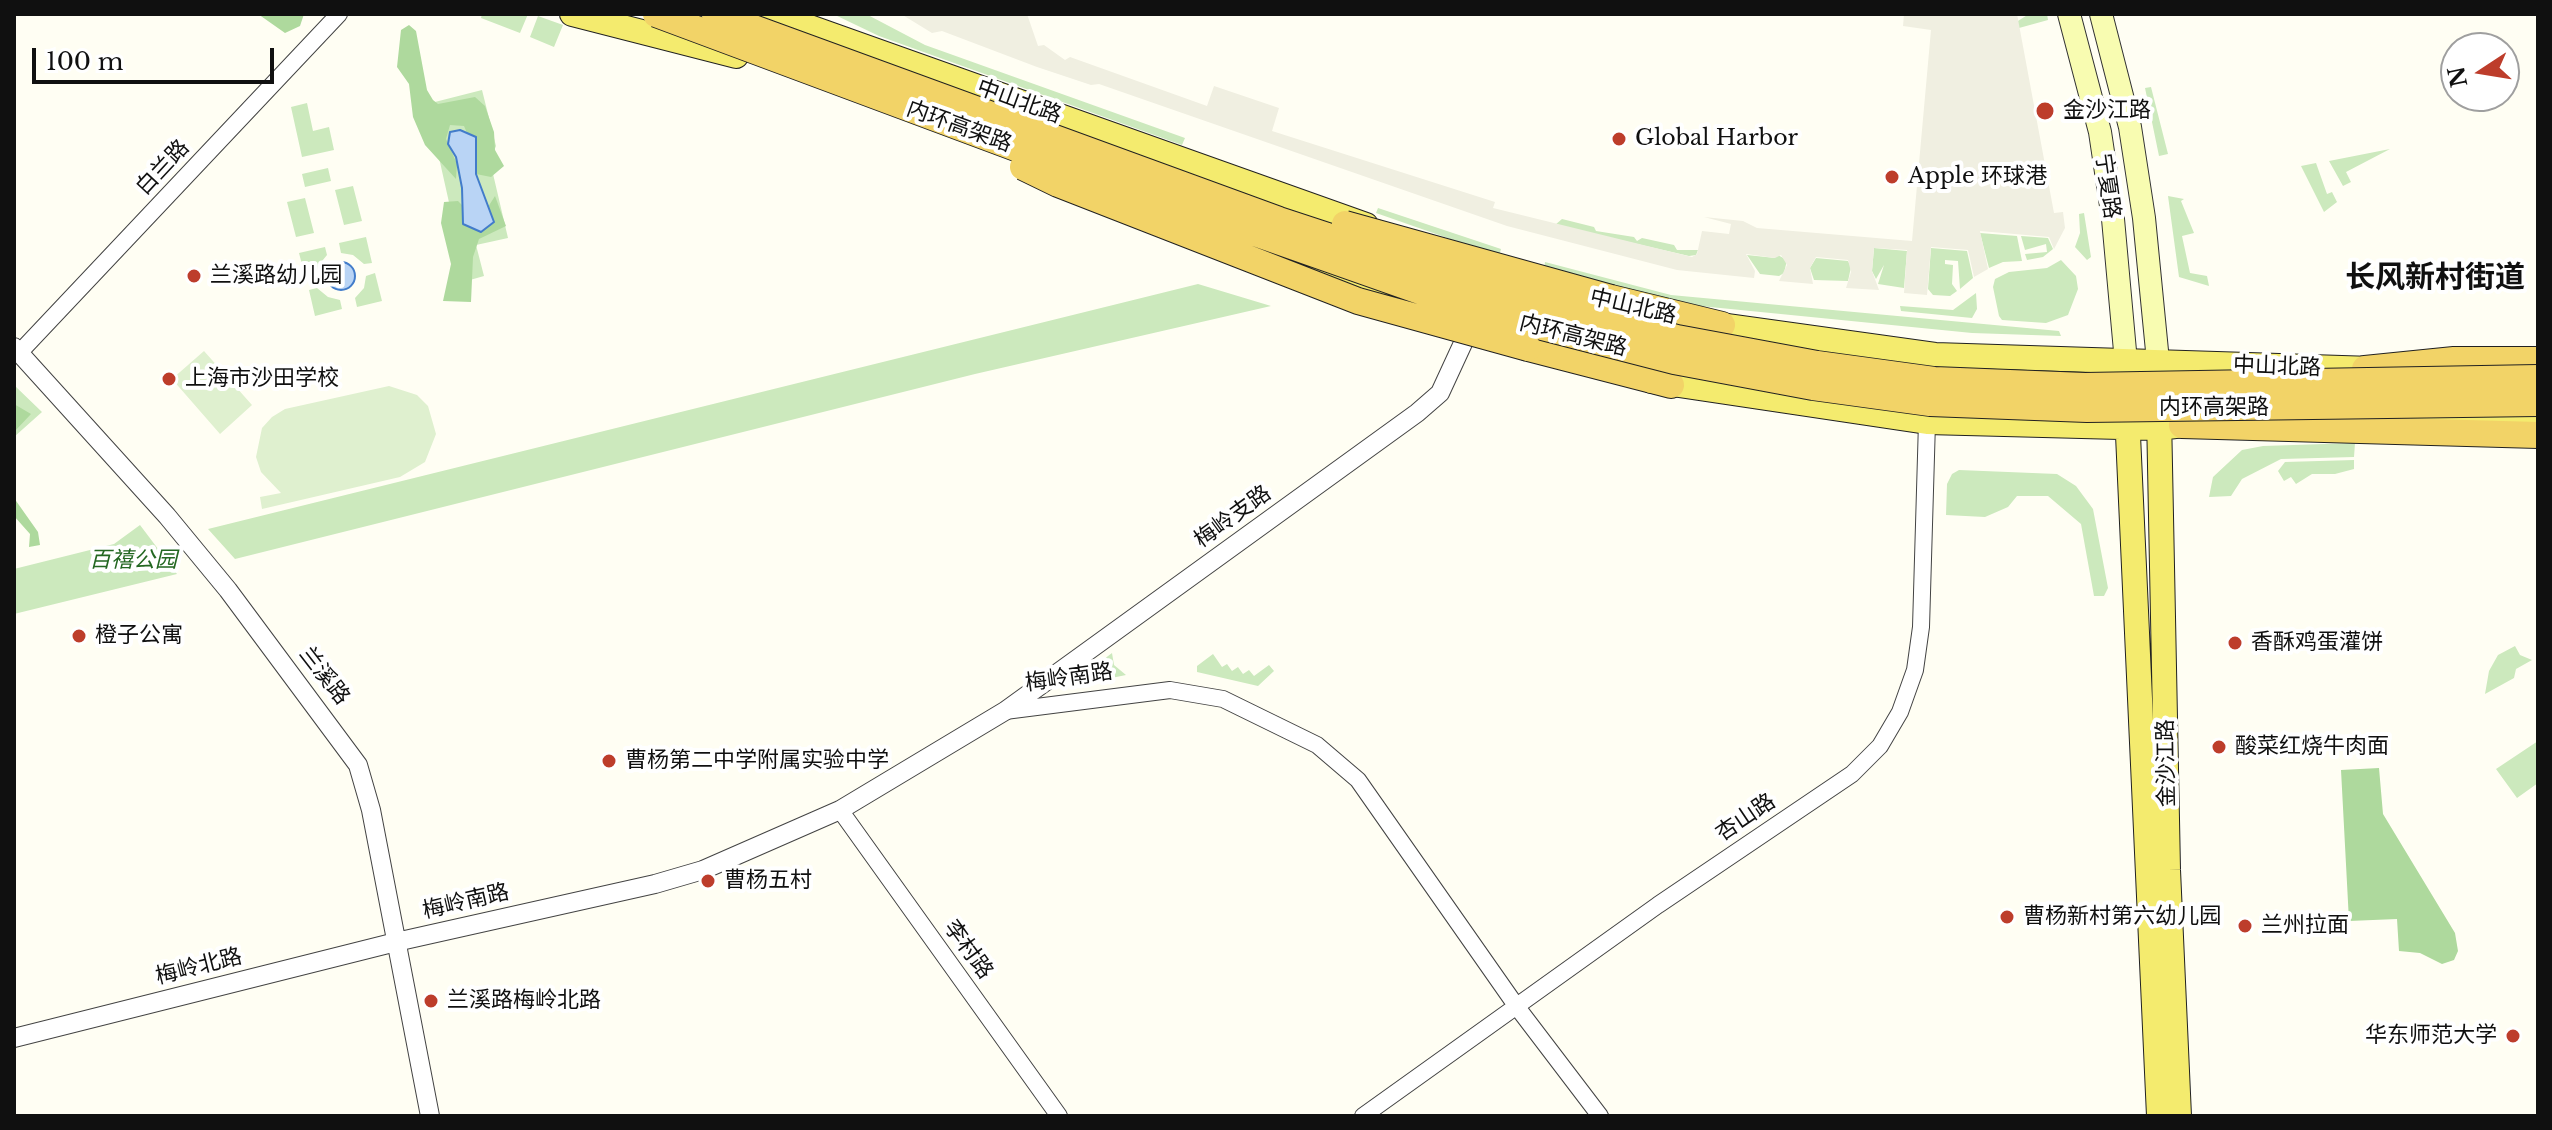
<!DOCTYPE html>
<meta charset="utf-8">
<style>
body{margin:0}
#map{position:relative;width:2552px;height:1130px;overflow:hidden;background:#fffef3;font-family:"Libre Baskerville",serif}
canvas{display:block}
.frame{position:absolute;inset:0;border:16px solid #101010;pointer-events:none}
.north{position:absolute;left:2440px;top:32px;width:80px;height:80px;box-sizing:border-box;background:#fff;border:2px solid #9f9f9f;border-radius:50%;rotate:258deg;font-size:22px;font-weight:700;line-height:32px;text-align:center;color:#101010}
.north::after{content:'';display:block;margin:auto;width:28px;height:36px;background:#bd3d2b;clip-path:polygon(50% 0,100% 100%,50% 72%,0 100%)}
.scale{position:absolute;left:32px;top:48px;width:242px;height:36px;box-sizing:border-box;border:4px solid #101010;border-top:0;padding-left:10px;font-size:24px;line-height:28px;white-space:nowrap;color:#101010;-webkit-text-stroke:6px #fff;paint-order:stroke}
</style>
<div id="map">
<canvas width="2552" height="1130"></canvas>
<div class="frame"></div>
<div class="north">N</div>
<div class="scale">100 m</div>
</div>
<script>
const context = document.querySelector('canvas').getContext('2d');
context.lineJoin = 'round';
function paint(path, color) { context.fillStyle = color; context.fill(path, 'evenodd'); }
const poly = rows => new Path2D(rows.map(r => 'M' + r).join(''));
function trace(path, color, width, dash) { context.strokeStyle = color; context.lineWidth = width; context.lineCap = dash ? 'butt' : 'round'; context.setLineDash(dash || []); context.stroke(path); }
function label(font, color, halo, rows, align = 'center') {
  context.font = font + ' "Libre Baskerville","Noto Sans SC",serif'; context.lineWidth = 8; context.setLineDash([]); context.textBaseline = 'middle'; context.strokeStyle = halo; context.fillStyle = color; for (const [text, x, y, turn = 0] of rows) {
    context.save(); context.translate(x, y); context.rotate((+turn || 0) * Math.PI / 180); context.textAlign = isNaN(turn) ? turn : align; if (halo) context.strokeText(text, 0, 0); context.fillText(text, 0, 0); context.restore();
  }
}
paint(poly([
 [482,14,528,14,520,33,481,18],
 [833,14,866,14,925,45,1185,138,1182,145,879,36],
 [2029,14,2047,14,2048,20,2019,28,1990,46,1975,48],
 [538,16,563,25,554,47,530,37],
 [2151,87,2168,154,2159,156,2145,88],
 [482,90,496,146,490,161,508,238,476,245,484,276,470,280,465,274,427,104],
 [307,103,313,131,329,127,334,150,302,157,291,107],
 [2390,149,2346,172,2351,182,2343,186,2329,161],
 [2316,163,2327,194,2332,192,2337,202,2324,212,2301,166],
 [328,168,331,181,305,187,302,174],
 [353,186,362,221,344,225,335,190],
 [2168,196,2184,199,2181,201,2194,233,2182,236,2190,273,2207,276,2209,286,2179,277],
 [305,198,314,233,296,237,287,202],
 [1378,208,1501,249,1499,256,1376,213],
 [2084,213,2091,257,2087,260,2075,247,2080,233,2079,214],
 [1562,219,1594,227,1596,231,1634,237,1637,241,1642,238,1674,245,1677,250,1698,250,1696,255,1689,256,1555,225],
 [1980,233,2017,236,2022,261,2003,262,1989,268],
 [2021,236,2048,238,2053,249,2043,257,2027,260,2025,254,2047,252,2046,244,2025,250],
 [366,237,372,263,364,264,353,255,341,253,339,243],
 [325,247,327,255,318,266,315,278,306,280,299,253],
 [1874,248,1907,251,1904,288,1878,284,1884,265,1876,279,1872,271],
 [1931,248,1967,251,1973,278,1960,289,1958,261,1945,260,1945,264,1953,265,1952,284,1957,291,1950,296,1933,295,1928,289],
 [1776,254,1787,260,1784,273,1779,276,1760,274,1747,255,1775,258],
 [1816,258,1848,261,1851,267,1848,281,1814,280,1810,268],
 [2061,260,2076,276,2078,289,2068,315,2046,323,2002,320,1999,316,1993,287,1995,279,2009,272,2047,268],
 [1545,262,1671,295,2059,331,2061,336,1972,333,1670,303,1544,269],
 [375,273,382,301,357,307,355,298,364,288,366,276],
 [1198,284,1271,306,975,374,235,559,208,529],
 [317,288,328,297,340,300,342,309,315,316,309,290],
 [1976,293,1977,309,1972,318,1901,311,1900,306,1953,310],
 [14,385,42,412,14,437],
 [2355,443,2354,457,2281,459,2242,479,2231,496,2209,497,2213,477,2242,450,2263,446],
 [2354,460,2354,469,2335,474,2312,474,2296,484,2291,477,2284,481,2278,471,2285,462],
 [1959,470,2057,474,2076,486,2093,509,2108,588,2104,596,2094,596,2081,524,2048,496,2017,496,2008,507,1985,517,1946,515,1947,484,1952,474],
 [140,525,177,574,14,614,14,569,114,544],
 [2515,646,2520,655,2532,660,2516,669,2514,678,2485,694,2489,671,2498,655],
 [1112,653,1114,665,1126,675,1087,683,1087,672],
 [1213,654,1222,667,1227,664,1232,671,1238,667,1243,674,1249,670,1254,676,1269,665,1274,671,1258,686,1197,672,1197,666],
 [2538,741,2538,783,2517,798,2496,769]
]), '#cce9bd');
paint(poly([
 [258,14,304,14,300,26,285,33],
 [409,25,416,31,427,90,433,100,438,104,475,97,485,106,494,132,495,150,504,166,491,177,476,174,474,149,464,126,450,125,446,139,457,164,456,179,425,145,413,117,409,84,397,67,401,30],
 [495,196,506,226,479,239,473,257,471,302,443,301,451,264,441,223,444,202,458,201,471,214,483,215],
 [14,404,31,414,14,432],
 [14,498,38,532,40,545,29,547,30,534,14,516],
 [2379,768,2383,814,2455,933,2458,951,2454,960,2442,964,2420,953,2399,951,2397,919,2349,921,2341,770]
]), '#aed99d');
paint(poly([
 [204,351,252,405,220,434,172,379],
 [389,386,417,395,428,406,436,434,425,462,400,477,262,509,260,497,281,493,261,472,256,457,262,428,272,417,285,409]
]), '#dff0cf');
paint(poly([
 [901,14,1027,14,1038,46,1044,45,1065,60,1070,57,1207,106,1214,86,1279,108,1272,131,1495,202,1493,208,1692,257,1697,254,1702,231,1729,234,1731,224,1704,217,1743,221,1757,228,1912,241,1931,30,1903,26,1904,14,2017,14,2054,213,2063,212,2065,228,2054,249,2049,237,1980,231,1988,269,1974,277,1968,250,1931,247,1927,295,1904,293,1907,250,1874,248,1872,271,1879,290,1846,288,1851,272,1848,260,1816,257,1810,268,1813,284,1779,281,1787,265,1781,255,1775,258,1746,254,1755,271,1754,278,1677,270,1507,226,1099,84,1091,85,1037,67,942,31,932,33]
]), '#f0efe1');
const water = poly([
 [460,130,476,137,476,174,494,222,481,232,463,224,462,188,456,157,448,144,450,132,460,130],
 '327 276a14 14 0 1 1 28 0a14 14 0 1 1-28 0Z'
]);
paint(water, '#b9d4f5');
trace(water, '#427cca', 2);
const minor = poly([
 [20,352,339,14],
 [1005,711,1170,690,1223,699,1317,745,1358,780,1517,1007,1600,1116],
 [840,810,1059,1116],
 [1363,1116,1658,905,1852,774,1880,746,1900,712,1915,670,1921,627,1927,422]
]);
const tertiary = poly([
 [14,347,167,516,228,590,358,765,371,810,430,1116],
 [14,1038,396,942,655,884,703,870,840,810,1005,711,1417,413,1440,393,1464,341]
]);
const secondary = poly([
 [2069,14,2100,132,2113,219,2126,362],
 [2101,14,2130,127,2144,218,2158,361]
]);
const primary = poly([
 [572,14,736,56],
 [773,14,1366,225],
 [1284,260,1439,312],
 [1705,323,1935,355,2373,369],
 [1652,381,1927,422,2159,428,2200,423],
 [2127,413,2159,1116],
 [2159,415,2168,870,2179,1116],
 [2408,416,2538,421]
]);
const trunk = poly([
 [1611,298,1722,325],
 [1528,348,1671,385],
 [2365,369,2454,360,2538,360],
 [2182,425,2538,435]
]);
trace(minor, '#434343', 18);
trace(tertiary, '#434343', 20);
trace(secondary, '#323232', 24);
trace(primary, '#212121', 26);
trace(trunk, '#212121', 28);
trace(minor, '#fff', 16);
trace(tertiary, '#fff', 18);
trace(secondary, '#f8fcb1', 22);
trace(primary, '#f4eb6e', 24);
trace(trunk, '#f2d367', 26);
const trunkBridge = poly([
 [656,14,1056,163,1468,308,1674,361,1813,387,1930,403,2087,409,2538,403],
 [715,14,1279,220,1474,284,1677,338,1817,364,1934,380,2085,386,2538,378],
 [1023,167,1058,184,1358,301,1528,348],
 [1345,224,1611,298]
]);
trace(trunkBridge, '#212121', 28, []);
trace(trunkBridge, '#f2d367', 26);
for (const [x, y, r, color] of [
 [2045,111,10,"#bd3d2b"],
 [1619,139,8,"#bd3d2b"],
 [1892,177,8,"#bd3d2b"],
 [194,276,8,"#bd3d2b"],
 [169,379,8,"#bd3d2b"],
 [79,636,8,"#bd3d2b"],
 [2235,643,8,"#bd3d2b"],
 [2219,747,8,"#bd3d2b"],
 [609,761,8,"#bd3d2b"],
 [708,881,8,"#bd3d2b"],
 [2007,917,8,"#bd3d2b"],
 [2245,926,8,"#bd3d2b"],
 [431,1001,8,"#bd3d2b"],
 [2513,1036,8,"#bd3d2b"]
]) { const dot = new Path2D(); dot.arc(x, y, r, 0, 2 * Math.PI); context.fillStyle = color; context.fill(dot); trace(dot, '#fff', 3); }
label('22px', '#101010', '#fff', [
 ["中山北路",1019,102,20],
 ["内环高架路",959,127,20],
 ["白兰路",163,168,-47],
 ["宁夏路",2107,186,82],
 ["中山北路",1633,307,13],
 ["内环高架路",1573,336,14],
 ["中山北路",2277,367,2],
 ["内环高架路",2214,408],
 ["梅岭支路",1233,517,-36],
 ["兰溪路",324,676,52],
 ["梅岭南路",1069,678,-8],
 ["金沙江路",2167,763,-91],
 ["杏山路",1746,818,-34],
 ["梅岭南路",466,902,-13],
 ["李村路",968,950,54],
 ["梅岭北路",199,967,-14]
]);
label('22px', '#101010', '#fff', [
 ["金沙江路",2063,111],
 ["Global Harbor",1635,139],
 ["Apple 环球港",1908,177],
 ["兰溪路幼儿园",210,276],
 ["上海市沙田学校",185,379],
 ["橙子公寓",95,636],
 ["香酥鸡蛋灌饼",2251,643],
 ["酸菜红烧牛肉面",2235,747],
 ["曹杨第二中学附属实验中学",625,761],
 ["曹杨五村",724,881],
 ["曹杨新村第六幼儿园",2023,917],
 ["兰州拉面",2261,926],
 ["兰溪路梅岭北路",447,1001],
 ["华东师范大学",2497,1036,"right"]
], 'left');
label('italic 22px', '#236721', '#fff', [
 ["百禧公园",133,561]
]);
label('bold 30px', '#101010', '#fff', [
 ["长风新村街道",2435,279]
]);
</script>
